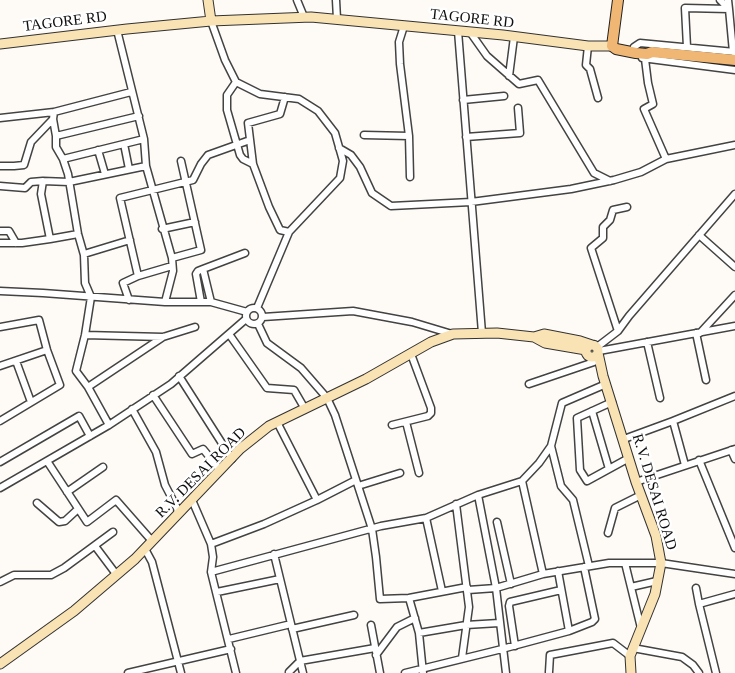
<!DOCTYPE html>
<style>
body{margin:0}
canvas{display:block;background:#fefaf5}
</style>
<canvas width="735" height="673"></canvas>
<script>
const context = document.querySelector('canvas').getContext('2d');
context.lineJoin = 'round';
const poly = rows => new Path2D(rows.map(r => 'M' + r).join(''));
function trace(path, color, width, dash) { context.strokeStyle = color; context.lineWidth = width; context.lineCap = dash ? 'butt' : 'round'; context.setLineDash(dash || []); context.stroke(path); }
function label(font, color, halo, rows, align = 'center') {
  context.font = font + ' "Times New Roman",serif'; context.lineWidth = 5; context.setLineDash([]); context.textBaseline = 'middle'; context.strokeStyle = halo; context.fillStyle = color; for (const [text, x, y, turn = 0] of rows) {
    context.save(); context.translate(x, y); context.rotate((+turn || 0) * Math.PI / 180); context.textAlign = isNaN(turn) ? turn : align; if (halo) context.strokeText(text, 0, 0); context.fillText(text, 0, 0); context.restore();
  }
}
const street = poly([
 [297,0,304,17],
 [336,0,337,19],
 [720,0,729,9,733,52],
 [211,21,225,60,236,82,260,94,299,99,318,111,335,133,343,161,340,178,289,232,257,308],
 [117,30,144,139,146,166,172,258,173,271,165,302],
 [458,31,482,333],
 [470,32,487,56,519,84,538,80,594,173,610,181],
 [588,46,586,65,590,69,598,98],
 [634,47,640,43,735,52],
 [687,47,685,8,729,9,728,0],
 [642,58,735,70],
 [645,59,648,83,653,104,644,109,666,159],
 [509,76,514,37],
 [236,82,227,95,227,110,240,155,243,159,253,164],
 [285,97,280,114,248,123,253,164,269,207,280,230,289,232],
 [463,100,504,96],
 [54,112,53,119,56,136,56,147,63,159,68,174,78,234,84,255,85,283,91,297,85,335,76,371,88,387,109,425],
 [0,118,54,112,131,92],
 [364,135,409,136,400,64,399,42,404,26],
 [56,136,139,116],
 [409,136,410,177],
 [466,137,520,133,518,108],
 [124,144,129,169],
 [339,148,351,155,360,167,372,193,391,206,471,202,571,189,614,180,641,172,666,159,735,145],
 [98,150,105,174],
 [63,159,144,139],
 [0,166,14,166,24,165,31,142,53,119],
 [43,181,69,182,146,166],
 [0,186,25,188,31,182,43,181,41,194,50,239,22,243,0,243],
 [162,229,195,222],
 [0,231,9,231,16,243],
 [699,235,735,267],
 [50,239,78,234],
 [84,254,130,240],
 [172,258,201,250,181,161],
 [138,276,172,266],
 [0,291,43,293,165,302,211,302,247,312],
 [129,300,123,283,138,276,120,198,193,180,201,164,208,155,250,140],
 [201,302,196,274,198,271,203,269],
 [211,302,203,269,245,253],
 '246 316a8 8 0 1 1 16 0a8 8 0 1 1-16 0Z',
 [263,317,353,311,412,322,452,334],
 [258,324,267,343,301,368,327,398,335,415,372,529,376,557,380,599,409,598,467,587],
 [0,327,39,320,47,350,60,385,0,421],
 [618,331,591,248,603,238,603,227,610,220,613,210,627,207],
 [696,333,706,380],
 [700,333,735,295],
 [229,334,267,388,294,390,305,409],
 [85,335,163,337,195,327],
 [647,342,660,398],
 [597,347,618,331,629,316,735,194],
 [599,351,735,326],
 [16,361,31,402],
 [0,366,47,350],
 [179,376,232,459],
 [529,384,594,362],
 [88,387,163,337],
 [153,395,192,454,203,449,220,470],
 [612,402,577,418,580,470,587,481,629,458],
 [132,409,156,452,165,485,177,508,178,514],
 [592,411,609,469],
 [277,422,317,500],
 [406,422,419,473],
 [392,425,428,416,431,413,431,408,411,354],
 [624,439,673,421],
 [551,446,561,486,573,500,589,566],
 [731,450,735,459],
 [699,460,735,548],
 [47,461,87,522,116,500,152,541],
 [0,462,79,416,90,436],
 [685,465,673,421,735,396],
 [522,481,543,574],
 [636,482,735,449],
 [358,486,400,473],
 [0,488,109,425,171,384,246,319],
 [67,492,103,467],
 [478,495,496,588,506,673],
 [192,500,211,544,213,557,211,572,236,673],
 [37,503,59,522,65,521,78,509],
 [456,504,469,607,462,658],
 [426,518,442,591],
 [497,522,511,584],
 [608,533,615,508,641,495],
 [211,544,264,524,317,500,356,480],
 [95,546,116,574],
 [145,549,152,562,181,673],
 [274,554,303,673],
 [625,563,641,628],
 [558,571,569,631],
 [211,572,381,526,426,518,478,495,522,481,539,463,551,446,562,403,606,384],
 [0,582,14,575,51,575,64,568,113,532],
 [631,587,657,581],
 [696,588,699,604,735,594],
 [468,590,496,588,543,574,609,563,661,563,735,574],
 [217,592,280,579],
 [409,598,419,633,423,673],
 [699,604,716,673],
 [371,625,380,673],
 [292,629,354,615],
 [419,633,466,625,499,623],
 [229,639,291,624],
 [515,646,509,606,510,602,561,590],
 [633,648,682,657,693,665,699,673],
 [376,655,397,627,415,618],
 [289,672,300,661,375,648],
 [549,672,550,655,613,643,630,656],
 [128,673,231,649],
 [405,673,502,649,569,631,592,622,595,619,584,567]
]);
const secondary = poly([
 [208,0,211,21],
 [0,44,127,29,211,21,311,17,503,35,588,46,612,46],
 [534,337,545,343,586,350],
 '586 351a6 6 0 1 1 12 0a6 6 0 1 1-12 0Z',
 [598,353,603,376,636,482,656,536,661,563,655,594,630,656,631,673],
 [0,664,74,611,135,559,240,449,269,426,366,379,431,342,453,334,497,333,534,337,544,334,580,341,592,345]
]);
const primary = poly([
 [612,46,616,49,636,53,647,54,652,52,735,60],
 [612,46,618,0]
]);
trace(street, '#434343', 9);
trace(secondary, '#323232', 11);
trace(primary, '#212121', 12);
trace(street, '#fff', 6);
trace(secondary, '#f9e3b4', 9);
trace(primary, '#efb674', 10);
label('15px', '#101010', '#fff', [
 ["TAGORE RD",472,19,6],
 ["TAGORE RD",65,22,-7],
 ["R.V. DESAI ROAD",201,473,-45],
 ["R.V. DESAI ROAD",654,492,73]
]);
</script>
